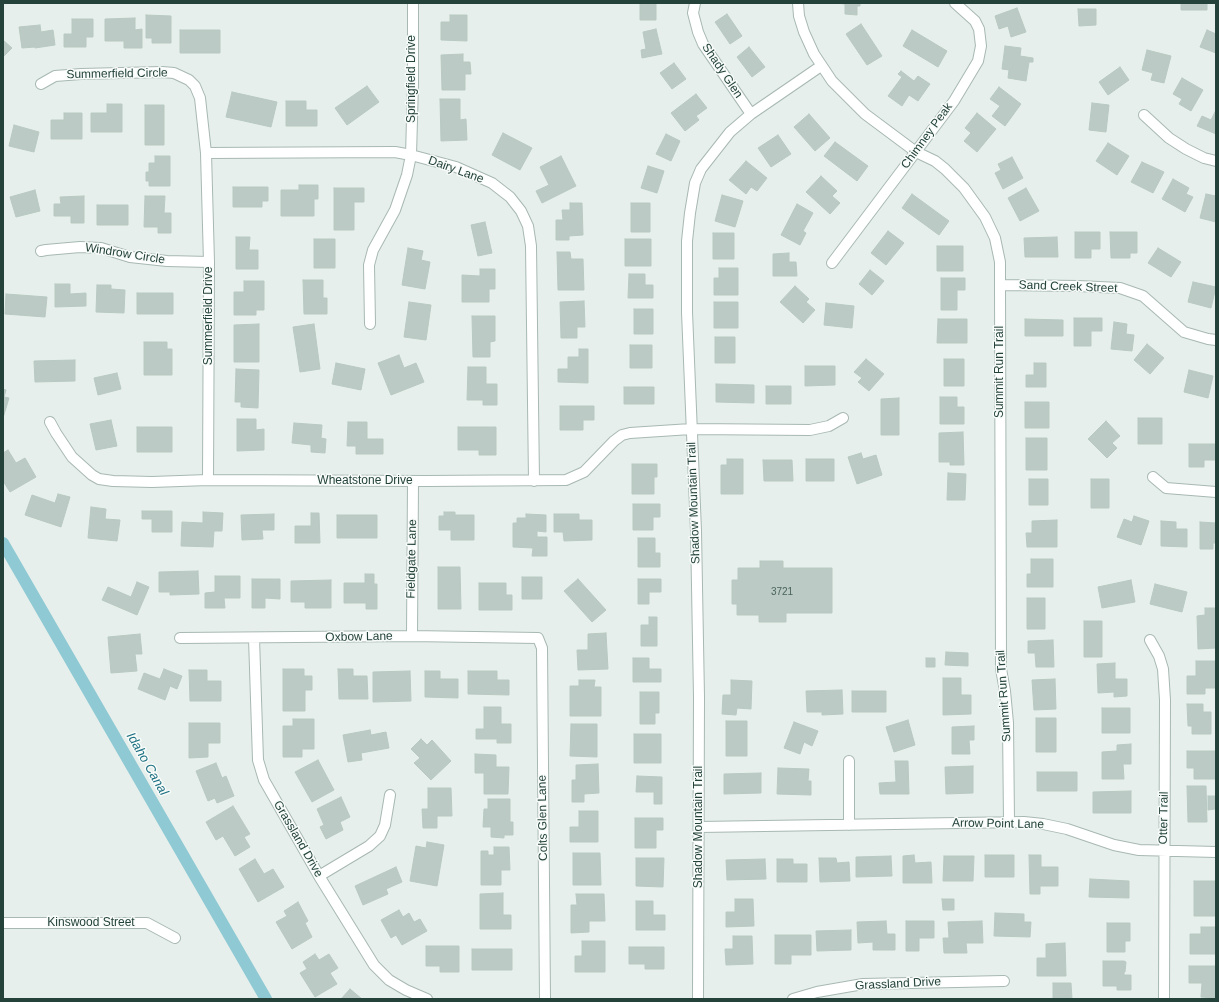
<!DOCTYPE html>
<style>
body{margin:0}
#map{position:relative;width:1219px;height:1002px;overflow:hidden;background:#e6efeb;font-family:Helvetica,sans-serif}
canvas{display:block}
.frame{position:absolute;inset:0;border:4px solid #24423a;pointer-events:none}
</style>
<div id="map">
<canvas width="1219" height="1002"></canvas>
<div class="frame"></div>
</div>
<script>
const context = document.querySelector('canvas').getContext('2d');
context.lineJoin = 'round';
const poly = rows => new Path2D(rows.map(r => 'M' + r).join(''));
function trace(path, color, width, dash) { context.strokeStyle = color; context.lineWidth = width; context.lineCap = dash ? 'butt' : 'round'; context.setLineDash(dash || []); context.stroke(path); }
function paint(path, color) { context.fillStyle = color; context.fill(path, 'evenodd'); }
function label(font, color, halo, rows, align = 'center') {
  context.font = font + ' Helvetica,sans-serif'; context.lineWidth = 3; context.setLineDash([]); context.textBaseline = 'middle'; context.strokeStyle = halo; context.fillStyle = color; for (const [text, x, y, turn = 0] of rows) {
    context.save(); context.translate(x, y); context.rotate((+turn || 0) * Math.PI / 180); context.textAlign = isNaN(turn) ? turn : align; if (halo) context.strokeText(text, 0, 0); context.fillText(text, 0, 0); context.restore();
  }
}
trace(poly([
 [3,543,266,999]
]), '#8ec9d4', 12);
const building = poly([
 [640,3,656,3,656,20,640,20,640,3],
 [837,3,860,3,860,6,857,6,857,15,845,14,845,4,837,3],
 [1181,3,1207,3,1207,10,1181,10,1181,3],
 [1017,8,1026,32,1011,37,1008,26,999,29,995,16,1017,8],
 [1078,9,1096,9,1096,25,1079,26,1078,9],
 [727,14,742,36,730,44,715,22,727,14],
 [146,15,171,16,171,43,152,43,152,38,146,38,146,15],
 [450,15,467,15,467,41,441,40,441,22,450,22,450,15],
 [135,18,135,30,142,29,142,48,124,48,124,41,105,41,105,19,135,18],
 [72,19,93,19,93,37,86,37,86,47,64,47,64,34,72,34,72,19],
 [861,24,882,56,867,65,846,34,861,24],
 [40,25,41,32,53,30,55,45,35,48,35,47,22,48,19,27,40,25],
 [656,29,662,54,642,58,641,50,646,49,643,32,656,29],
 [180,30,220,30,220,53,180,53,180,30],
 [912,30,947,51,938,67,903,46,912,30],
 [1207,30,1216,34,1216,53,1200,47,1207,30],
 [3,40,12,48,3,57,3,40],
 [1005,46,1021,48,1020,56,1033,58,1033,62,1029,62,1026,81,1008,78,1009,70,1002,69,1005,46],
 [749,47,765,67,752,77,737,57,749,47],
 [1147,50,1171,56,1164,83,1151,80,1153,73,1142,70,1147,50],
 [463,54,463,62,470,62,471,74,465,74,465,90,442,90,441,55,463,54],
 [674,63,686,79,672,89,660,73,674,63],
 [1120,67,1129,80,1108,95,1099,82,1120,67],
 [901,71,914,81,918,76,930,84,918,101,909,95,902,106,888,96,902,77,898,74,901,71],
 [1182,78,1203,90,1191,111,1179,104,1182,99,1173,94,1182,78],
 [367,86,379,102,347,125,335,108,367,86],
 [999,87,1021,104,1005,126,992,116,1000,106,990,99,999,87],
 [232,92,277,102,271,127,226,117,232,92],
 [696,94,707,108,696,116,699,120,685,131,671,113,696,94],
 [440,99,460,99,460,120,466,119,467,140,441,141,440,99],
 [286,101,306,101,306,110,317,110,317,126,286,126,286,101],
 [1092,103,1109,105,1106,132,1089,130,1092,103],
 [107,104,122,104,122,132,91,132,91,113,107,113,107,104],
 [145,105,164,105,164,145,145,145,145,105],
 [1216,110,1216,134,1197,126,1202,116,1211,120,1216,110],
 [64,113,82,113,82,139,51,139,51,120,64,120,64,113],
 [977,113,996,129,977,152,964,141,971,133,965,128,977,113],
 [809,114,830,138,815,151,794,127,809,114],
 [14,125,39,132,34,152,9,146,14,125],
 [503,133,532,148,520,170,492,155,503,133],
 [666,134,680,141,671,161,656,154,666,134],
 [778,135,791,154,771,167,758,148,778,135],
 [835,142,868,166,857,181,824,156,835,142],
 [1108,143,1129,156,1117,175,1096,161,1108,143],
 [155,156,170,156,170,186,149,186,149,181,146,181,146,172,149,172,149,163,155,163,155,156],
 [561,156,576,186,542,203,536,191,549,185,540,167,561,156],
 [1012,157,1023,178,1003,189,995,173,1001,170,998,164,1012,157],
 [746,161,767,178,757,191,751,187,746,194,729,180,746,161],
 [1142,162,1164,172,1153,193,1131,182,1142,162],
 [648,166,664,171,657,193,641,188,648,166],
 [821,176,837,191,832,196,840,203,830,214,806,192,821,176],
 [1173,179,1189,188,1186,194,1193,197,1185,212,1162,199,1173,179],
 [299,185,318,185,318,199,314,199,314,216,281,216,281,190,299,190,299,185],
 [233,187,268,187,268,201,262,201,262,207,233,207,233,187],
 [334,188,364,188,364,202,354,202,354,230,334,230,334,188],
 [1026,188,1039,211,1020,221,1008,198,1026,188],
 [35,190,40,211,16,217,10,197,35,190],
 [912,194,949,221,939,235,902,208,912,194],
 [1206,194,1216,196,1216,222,1200,218,1206,194],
 [722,195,743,201,735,227,715,221,722,195],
 [84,196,84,223,71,223,71,216,54,216,54,204,61,204,60,197,84,196],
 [145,196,165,196,164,213,171,213,171,233,158,233,158,227,144,227,145,196],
 [570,203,582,203,583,235,569,236,569,240,556,240,556,220,563,220,562,210,570,210,570,203],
 [631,203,650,203,650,232,631,232,631,203],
 [797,204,813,213,803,231,806,233,800,245,781,235,797,204],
 [97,205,128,205,128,225,97,225,97,205],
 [485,222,492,253,478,256,471,225,485,222],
 [888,231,904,243,886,265,871,253,888,231],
 [1075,232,1100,232,1100,249,1091,249,1091,258,1075,258,1075,232],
 [1110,232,1137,232,1137,253,1130,253,1130,258,1111,258,1110,232],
 [713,233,734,233,734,259,713,259,713,233],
 [236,237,250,237,249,250,258,250,258,269,236,269,236,237],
 [1057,237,1058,257,1025,257,1024,238,1057,237],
 [314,239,335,239,335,268,314,268,314,239],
 [625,239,651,239,651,266,625,266,625,239],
 [937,246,963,246,963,271,937,271,937,246],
 [408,248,423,251,421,260,430,262,425,289,402,285,408,248],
 [1158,248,1181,262,1171,277,1148,263,1158,248],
 [557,252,570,252,571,259,583,259,584,290,558,290,557,252],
 [789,253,789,262,796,262,797,276,773,276,773,254,789,253],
 [719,268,738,268,738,295,714,295,714,278,719,278,719,268],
 [480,269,495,269,495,289,489,289,489,302,462,302,462,275,480,276,480,269],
 [870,270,884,281,872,295,859,284,870,270],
 [629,274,645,274,645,285,653,285,653,298,628,298,629,274],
 [941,278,965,278,965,290,957,290,957,310,941,310,941,278],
 [303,280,323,280,323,298,327,298,327,314,304,314,303,280],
 [244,281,264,281,264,310,256,310,256,315,234,315,234,292,244,292,244,281],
 [1193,282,1216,287,1211,308,1188,302,1193,282],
 [55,284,70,284,70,294,86,293,86,306,55,307,55,284],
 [97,285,111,285,111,289,125,290,124,313,96,312,97,285],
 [795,286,809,299,806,302,815,310,803,323,780,302,795,286],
 [137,293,173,293,173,314,137,314,137,293],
 [6,294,47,297,45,317,5,314,6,294],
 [584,301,585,327,577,327,577,338,561,338,560,302,584,301],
 [409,302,431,305,426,340,404,337,409,302],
 [714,302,738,302,738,328,714,328,714,302],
 [826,303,854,306,852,328,824,325,826,303],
 [634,309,653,309,653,334,634,334,634,309],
 [472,316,495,316,495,341,490,342,490,357,473,357,472,316],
 [1074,318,1102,318,1102,331,1091,331,1091,346,1074,346,1074,318],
 [938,319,967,319,967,343,937,343,938,319],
 [1025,319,1063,320,1063,336,1025,336,1025,319],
 [1114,322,1127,324,1126,334,1134,335,1132,351,1111,349,1114,322],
 [259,324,259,362,234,362,234,325,259,324],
 [314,324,320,369,300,372,293,327,314,324],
 [715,337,735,337,735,363,715,363,715,337],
 [144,342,167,342,167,349,172,349,172,375,144,375,144,342],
 [1147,344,1164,358,1150,374,1134,360,1147,344],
 [630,345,652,345,652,368,630,368,630,345],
 [579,349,588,349,588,383,558,382,558,369,568,369,568,357,579,357,579,349],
 [399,355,404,368,416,363,424,382,391,395,378,363,399,355],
 [866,359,884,374,869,391,858,382,862,378,854,372,866,359],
 [944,359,964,359,964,386,944,386,944,359],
 [75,360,75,381,35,382,34,361,75,360],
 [336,363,365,369,361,390,332,384,336,363],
 [1034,363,1046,363,1046,387,1026,387,1026,375,1034,375,1034,363],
 [805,366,835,366,835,385,805,386,805,366],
 [468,367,486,367,486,384,497,384,497,405,483,405,483,400,467,400,468,367],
 [236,369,259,370,258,408,241,407,241,402,235,402,236,369],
 [1189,370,1213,376,1208,398,1184,392,1189,370],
 [117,373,121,389,98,395,94,378,117,373],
 [716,384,754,385,754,403,716,402,716,384],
 [766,386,791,386,791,404,766,404,766,386],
 [624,387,654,387,654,404,624,404,624,387],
 [3,389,6,390,4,397,9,398,3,418,3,389],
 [940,397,957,397,957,407,964,407,964,424,940,424,940,397],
 [899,398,899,435,881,435,881,399,899,398],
 [1025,402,1049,402,1049,428,1025,428,1025,402],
 [560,406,594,406,594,420,583,420,583,430,560,430,560,406],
 [1138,418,1162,418,1162,444,1138,444,1138,418],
 [237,419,256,419,256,430,264,429,264,450,237,451,237,419],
 [111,420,117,446,96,450,90,424,111,420],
 [1106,421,1120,436,1112,443,1117,448,1107,458,1088,439,1106,421],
 [348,422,367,422,367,439,383,439,383,454,356,454,356,446,347,446,348,422],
 [294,423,322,425,321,438,326,439,325,453,311,452,311,445,292,443,294,423],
 [137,427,172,427,172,452,137,452,137,427],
 [458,427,496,427,496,455,479,455,479,450,458,450,458,427],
 [963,432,964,465,950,465,950,462,939,462,939,433,963,432],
 [1026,438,1047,438,1047,470,1026,470,1026,438],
 [1189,444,1216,444,1216,460,1204,460,1204,467,1189,467,1189,444],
 [8,450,16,463,25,458,36,477,10,492,3,481,3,453,8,450],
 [861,453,863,459,876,455,882,475,857,484,848,457,861,453],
 [727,459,743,459,743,494,721,494,721,465,727,465,727,459],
 [806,459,834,459,834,481,806,481,806,459],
 [763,460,792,460,793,481,764,481,763,460],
 [632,464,657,464,657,477,654,477,654,494,632,494,632,464],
 [948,473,966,474,965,500,947,500,948,473],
 [1029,479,1048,479,1048,505,1029,505,1029,479],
 [1091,479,1109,479,1109,508,1091,508,1091,479],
 [58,494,70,497,61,527,25,515,32,495,55,503,58,494],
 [633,504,660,504,660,517,653,517,653,530,633,530,633,504],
 [91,507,106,509,105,519,120,520,117,541,88,538,91,507],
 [142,511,172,511,172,532,152,532,152,519,142,519,142,511],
 [203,512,223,513,222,531,214,531,213,547,181,546,182,522,203,523,203,512],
 [444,512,455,512,455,515,474,515,474,540,451,540,451,530,439,530,439,516,444,516,444,512],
 [311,513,319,513,320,543,295,543,295,526,311,526,311,513],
 [274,514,274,530,262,530,263,539,242,540,241,515,274,514],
 [526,514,546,515,546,532,537,531,537,537,547,537,547,556,532,556,533,548,513,547,513,523,517,523,517,518,526,518,526,514],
 [554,514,579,514,579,520,592,520,592,540,564,541,563,532,554,532,554,514],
 [337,515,377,515,377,538,337,538,337,515],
 [1134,516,1149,521,1141,545,1117,537,1124,519,1132,522,1134,516],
 [1057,520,1057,547,1027,547,1026,533,1032,533,1032,521,1057,520],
 [1161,521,1176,522,1176,529,1187,529,1187,547,1161,546,1161,521],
 [1200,522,1216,523,1216,543,1213,543,1213,549,1200,549,1200,522],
 [638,538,655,538,655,553,660,553,660,567,638,567,638,538],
 [1031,559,1053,559,1053,587,1027,587,1027,574,1031,574,1031,559],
 [760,561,783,561,783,568,832,568,832,613,786,613,786,622,759,622,759,615,737,615,737,604,732,604,732,580,738,580,738,568,760,568,760,561],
 [438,567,460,567,461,609,438,609,438,567],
 [198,571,199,594,170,595,170,592,159,592,159,572,198,571],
 [365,574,374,574,374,584,377,584,377,609,366,609,366,603,344,603,344,583,365,583,365,574],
 [215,576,240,576,240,598,224,598,225,608,205,608,205,593,215,592,215,576],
 [522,577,542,577,542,599,522,599,522,577],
 [252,579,280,579,280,599,265,598,265,608,252,608,252,579],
 [578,579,606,610,592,622,564,591,578,579],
 [638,579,661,579,661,592,649,592,649,604,638,604,638,579],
 [331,580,331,608,305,608,305,602,291,602,291,581,331,580],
 [1131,580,1135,602,1102,608,1098,587,1131,580],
 [137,582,149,587,137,615,102,600,108,587,131,597,137,582],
 [479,583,506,583,506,595,512,595,512,610,479,610,479,583],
 [1155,584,1187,592,1182,612,1150,604,1155,584],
 [1027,598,1045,598,1045,629,1027,629,1027,598],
 [1205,608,1216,608,1216,648,1198,649,1197,616,1205,615,1205,608],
 [649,617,657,617,657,646,641,646,641,625,649,625,649,617],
 [1084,621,1102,621,1102,657,1084,657,1084,621],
 [606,633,608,669,578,670,577,650,588,650,588,634,606,633],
 [140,634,142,654,135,654,137,671,111,673,108,637,140,634],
 [1053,640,1054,667,1036,667,1035,653,1028,653,1028,641,1053,640],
 [946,652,968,653,968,666,945,665,946,652],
 [633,658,649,658,649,669,661,669,661,682,633,682,633,658],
 [926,658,935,658,935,667,926,667,926,658],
 [1196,661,1215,661,1215,688,1205,688,1205,694,1187,694,1187,676,1196,676,1196,661],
 [1115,663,1115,679,1127,679,1127,696,1114,697,1114,692,1098,693,1097,664,1115,663],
 [164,669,182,676,177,689,170,686,165,700,138,689,144,673,160,679,164,669],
 [283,669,304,669,304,676,312,676,312,690,305,690,305,711,283,711,283,669],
 [338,669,353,669,353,676,367,676,368,699,339,699,338,669],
 [189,670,207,670,207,681,221,681,221,701,190,701,189,670],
 [410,671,411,701,373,702,373,672,410,671],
 [425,671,440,671,440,679,458,679,458,698,425,697,425,671],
 [468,671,497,671,497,680,509,680,509,695,468,694,468,671],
 [943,678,961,678,961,695,971,695,971,714,943,715,943,678],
 [1055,679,1056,709,1034,710,1032,680,1055,679],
 [579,680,595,680,594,687,601,687,601,716,570,716,570,686,579,686,579,680],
 [731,680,752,681,751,709,737,708,736,715,722,714,723,695,731,695,731,680],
 [842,690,843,714,822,715,822,712,807,712,806,691,842,690],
 [852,691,886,691,886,712,852,712,852,691],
 [640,692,659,692,659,713,655,713,655,724,640,724,640,692],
 [1187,704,1203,704,1203,712,1211,712,1211,734,1192,734,1192,726,1188,726,1187,704],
 [484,707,501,707,501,724,511,724,511,743,497,743,497,739,476,739,476,729,484,729,484,707],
 [1102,708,1130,708,1130,733,1102,733,1102,708],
 [1036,718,1056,718,1056,752,1036,752,1036,718],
 [293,719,314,719,314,749,302,749,302,757,283,757,283,726,293,726,293,719],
 [908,720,915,745,894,752,886,727,908,720],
 [726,721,747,721,747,756,726,756,726,721],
 [794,722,818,731,812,746,804,742,800,754,784,748,794,722],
 [189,723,220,723,220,743,208,743,208,757,189,758,189,723],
 [571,724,597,724,597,757,570,756,571,724],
 [974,726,974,740,969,740,970,754,952,754,952,727,974,726],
 [370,730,371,735,386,732,389,748,361,753,362,760,348,762,343,735,370,730],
 [634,734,661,734,661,763,634,763,634,734],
 [421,739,427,745,432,740,451,761,431,780,414,763,420,758,411,749,421,739],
 [1131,744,1131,764,1123,764,1124,779,1102,779,1102,752,1117,751,1117,745,1131,744],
 [1187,751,1216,751,1216,779,1194,779,1194,768,1187,768,1187,751],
 [475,754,496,755,496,767,509,767,508,794,484,794,484,773,475,773,475,754],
 [318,760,334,790,312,802,295,772,318,760],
 [895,761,908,761,909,794,880,794,879,783,896,782,895,761],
 [216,763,222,778,226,776,234,796,217,803,215,798,208,801,196,771,216,763],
 [598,764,599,793,584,794,584,802,572,802,572,780,576,780,576,765,598,764],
 [973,766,973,793,946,794,945,767,973,766],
 [778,768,809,769,808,781,811,781,811,795,777,794,778,768],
 [1037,772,1077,772,1077,791,1037,791,1037,772],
 [761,773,761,793,724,794,724,774,761,773],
 [637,776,662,777,662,804,654,804,654,792,636,792,637,776],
 [1187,786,1206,786,1207,822,1188,822,1187,786],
 [428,788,451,788,452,816,437,816,437,828,423,828,422,809,428,809,428,788],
 [1131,791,1131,813,1093,813,1093,792,1131,791],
 [1208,796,1215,796,1215,809,1208,810,1208,796],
 [341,797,350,817,340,822,343,830,326,839,320,827,324,825,317,809,341,797],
 [488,799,510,799,510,822,513,822,513,835,504,835,504,838,491,837,491,827,483,827,484,809,488,809,488,799],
 [233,806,250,834,244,837,250,847,235,856,223,836,216,840,206,822,233,806],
 [579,811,598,811,598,842,570,842,570,827,579,827,579,811],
 [635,818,663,818,663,830,656,830,656,848,635,848,635,818],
 [427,842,444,845,437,886,410,881,416,846,426,848,427,842],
 [494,847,509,847,510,870,501,870,501,885,481,885,481,851,488,851,488,855,494,855,494,847],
 [573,853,600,853,601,885,573,885,573,853],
 [914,855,915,863,931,862,932,883,903,883,903,856,914,855],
 [985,855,1014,855,1014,877,985,877,985,855],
 [1029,855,1041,855,1041,867,1058,867,1058,886,1040,886,1040,894,1030,894,1029,855],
 [891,856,892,876,856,877,856,857,891,856],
 [944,856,974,856,973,881,943,881,944,856],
 [636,858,664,858,663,887,636,886,636,858],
 [819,858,836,858,837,863,849,862,850,881,820,882,819,858],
 [255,859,264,874,273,869,284,887,258,902,239,869,255,859],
 [765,859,766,879,727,880,726,860,765,859],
 [777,859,793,859,793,864,807,864,807,882,777,882,777,859],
 [396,867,402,882,386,889,388,894,363,905,355,886,396,867],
 [1090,879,1129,881,1129,898,1089,897,1090,879],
 [1194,881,1216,881,1216,916,1194,916,1194,881],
 [503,893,503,915,511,915,511,929,480,929,480,894,503,893],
 [576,894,604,894,605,921,589,921,589,932,571,933,571,905,577,905,576,894],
 [735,899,753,899,754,926,726,927,726,912,735,912,735,899],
 [942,899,954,899,954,910,943,910,942,899],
 [636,901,653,901,653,915,665,915,665,930,636,930,636,901],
 [298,902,308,921,305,923,312,937,292,949,276,922,287,916,284,911,298,902],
 [399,910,403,917,409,913,414,922,420,919,427,931,402,945,396,935,391,938,381,920,399,910],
 [995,913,1024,914,1024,922,1031,922,1030,937,994,936,995,913],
 [886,921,887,934,895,934,895,950,873,950,873,942,858,943,857,922,886,921],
 [906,921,934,921,934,938,919,938,919,951,906,951,906,921],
 [982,921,983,943,966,943,967,953,944,953,943,938,949,938,948,922,982,921],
 [1107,923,1130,923,1130,941,1125,941,1125,952,1107,952,1107,923],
 [1201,927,1216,927,1216,954,1190,954,1190,934,1201,934,1201,927],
 [851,930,851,950,817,951,816,931,851,930],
 [775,935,811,935,811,955,791,955,791,964,775,964,775,935],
 [733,936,752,936,753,964,726,965,725,949,733,949,733,936],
 [582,941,605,941,605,972,575,972,575,956,582,956,582,941],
 [1065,943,1066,976,1037,976,1037,958,1046,958,1046,944,1065,943],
 [426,946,459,946,459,972,440,972,440,966,426,966,426,946],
 [629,947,664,947,664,969,645,969,645,964,629,964,629,947],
 [472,949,512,949,512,970,472,970,472,949],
 [315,954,319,960,329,954,338,968,330,973,337,984,315,997,300,973,307,969,303,962,315,954],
 [1103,961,1124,961,1126,962,1125,972,1124,972,1124,975,1131,975,1131,990,1117,990,1117,986,1103,986,1103,961],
 [1189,966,1216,966,1216,998,1201,997,1202,983,1189,983,1189,966],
 [1053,983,1071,983,1072,999,1053,999,1053,983],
 [350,989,362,999,341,999,350,989]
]);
paint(building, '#bbcac4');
trace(building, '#b8c9c2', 1);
const street = poly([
 [695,3,693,13,698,32,703,44,751,114],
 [798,3,799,16,804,32,814,54,832,81,865,114,916,152,935,161,945,169,964,188,985,217,995,238,1000,262,1000,285,1001,669,1005,691,1008,723,1009,822],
 [41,84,55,76,81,74,162,72,174,73,189,80,195,86,200,98,206,153,209,262,208,480],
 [1144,115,1169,138,1186,149,1204,158,1216,161],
 [206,153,395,152,411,155,456,167,492,183,510,197,521,211,528,226,531,246,534,481],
 [41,251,46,250,80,247,101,248,130,257,167,261,209,262],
 [832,263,954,101,978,61,981,46,979,29,975,21,955,3],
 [1000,285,1078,286,1120,288,1143,296,1184,332,1208,339,1216,340],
 [370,324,369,265,373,250,395,210,407,175,411,155,413,84,413,3],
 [50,422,56,433,72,457,92,475,99,479,113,481,152,482,208,480,426,481,566,480,584,472,614,441,622,435,630,433,691,429,810,430,829,426,843,418],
 [1153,477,1166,488,1216,492],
 [412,636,413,481],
 [180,638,412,636,538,638,542,648,545,999],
 [254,638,258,760,264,780,319,876,374,965,389,980,406,990,427,999],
 [1150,640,1159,656,1163,669,1165,700,1164,999],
 [849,761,849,825],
 [699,827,1024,822,1043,824,1067,829,1114,845,1139,850,1216,852],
 [319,876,369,846,380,836,385,825,390,795],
 [3,923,147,923,175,938],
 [698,999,699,697,696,531,687,312,687,241,690,213,695,183,701,169,730,132,751,114,821,66],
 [793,999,817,992,863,984,1004,981]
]);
trace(street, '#a8b8b2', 12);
trace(street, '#fff', 10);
label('10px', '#4a645c', null, [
 ["3721",782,592]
]);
label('12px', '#24423a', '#f7fbf9', [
 ["Shady Glen",722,71,56],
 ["Summerfield Circle",117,74,-1],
 ["Springfield Drive",412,79,-90],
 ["Chimney Peak",927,136,-54],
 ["Dairy Lane",456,170,20],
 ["Windrow Circle",125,254,9],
 ["Sand Creek Street",1068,287,2],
 ["Summerfield Drive",209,316,-90],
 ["Summit Run Trail",1000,372,-90],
 ["Wheatstone Drive",365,481],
 ["Shadow Mountain Trail",694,503,-92],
 ["Fieldgate Lane",412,559,-89],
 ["Oxbow Lane",359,637,-1],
 ["Summit Run Trail",1004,696,-94],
 ["Colts Glen Lane",543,818,-91],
 ["Otter Trail",1164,818,-89],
 ["Arrow Point Lane",998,824,1],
 ["Shadow Mountain Trail",699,827,-90],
 ["Grassland Drive",298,839,60],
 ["Kinswood Street",91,923],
 ["Grassland Drive",898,984,-3]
]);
label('italic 13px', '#1c6f80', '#f7fbf9', [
 ["Idaho Canal",147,764,60]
]);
</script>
